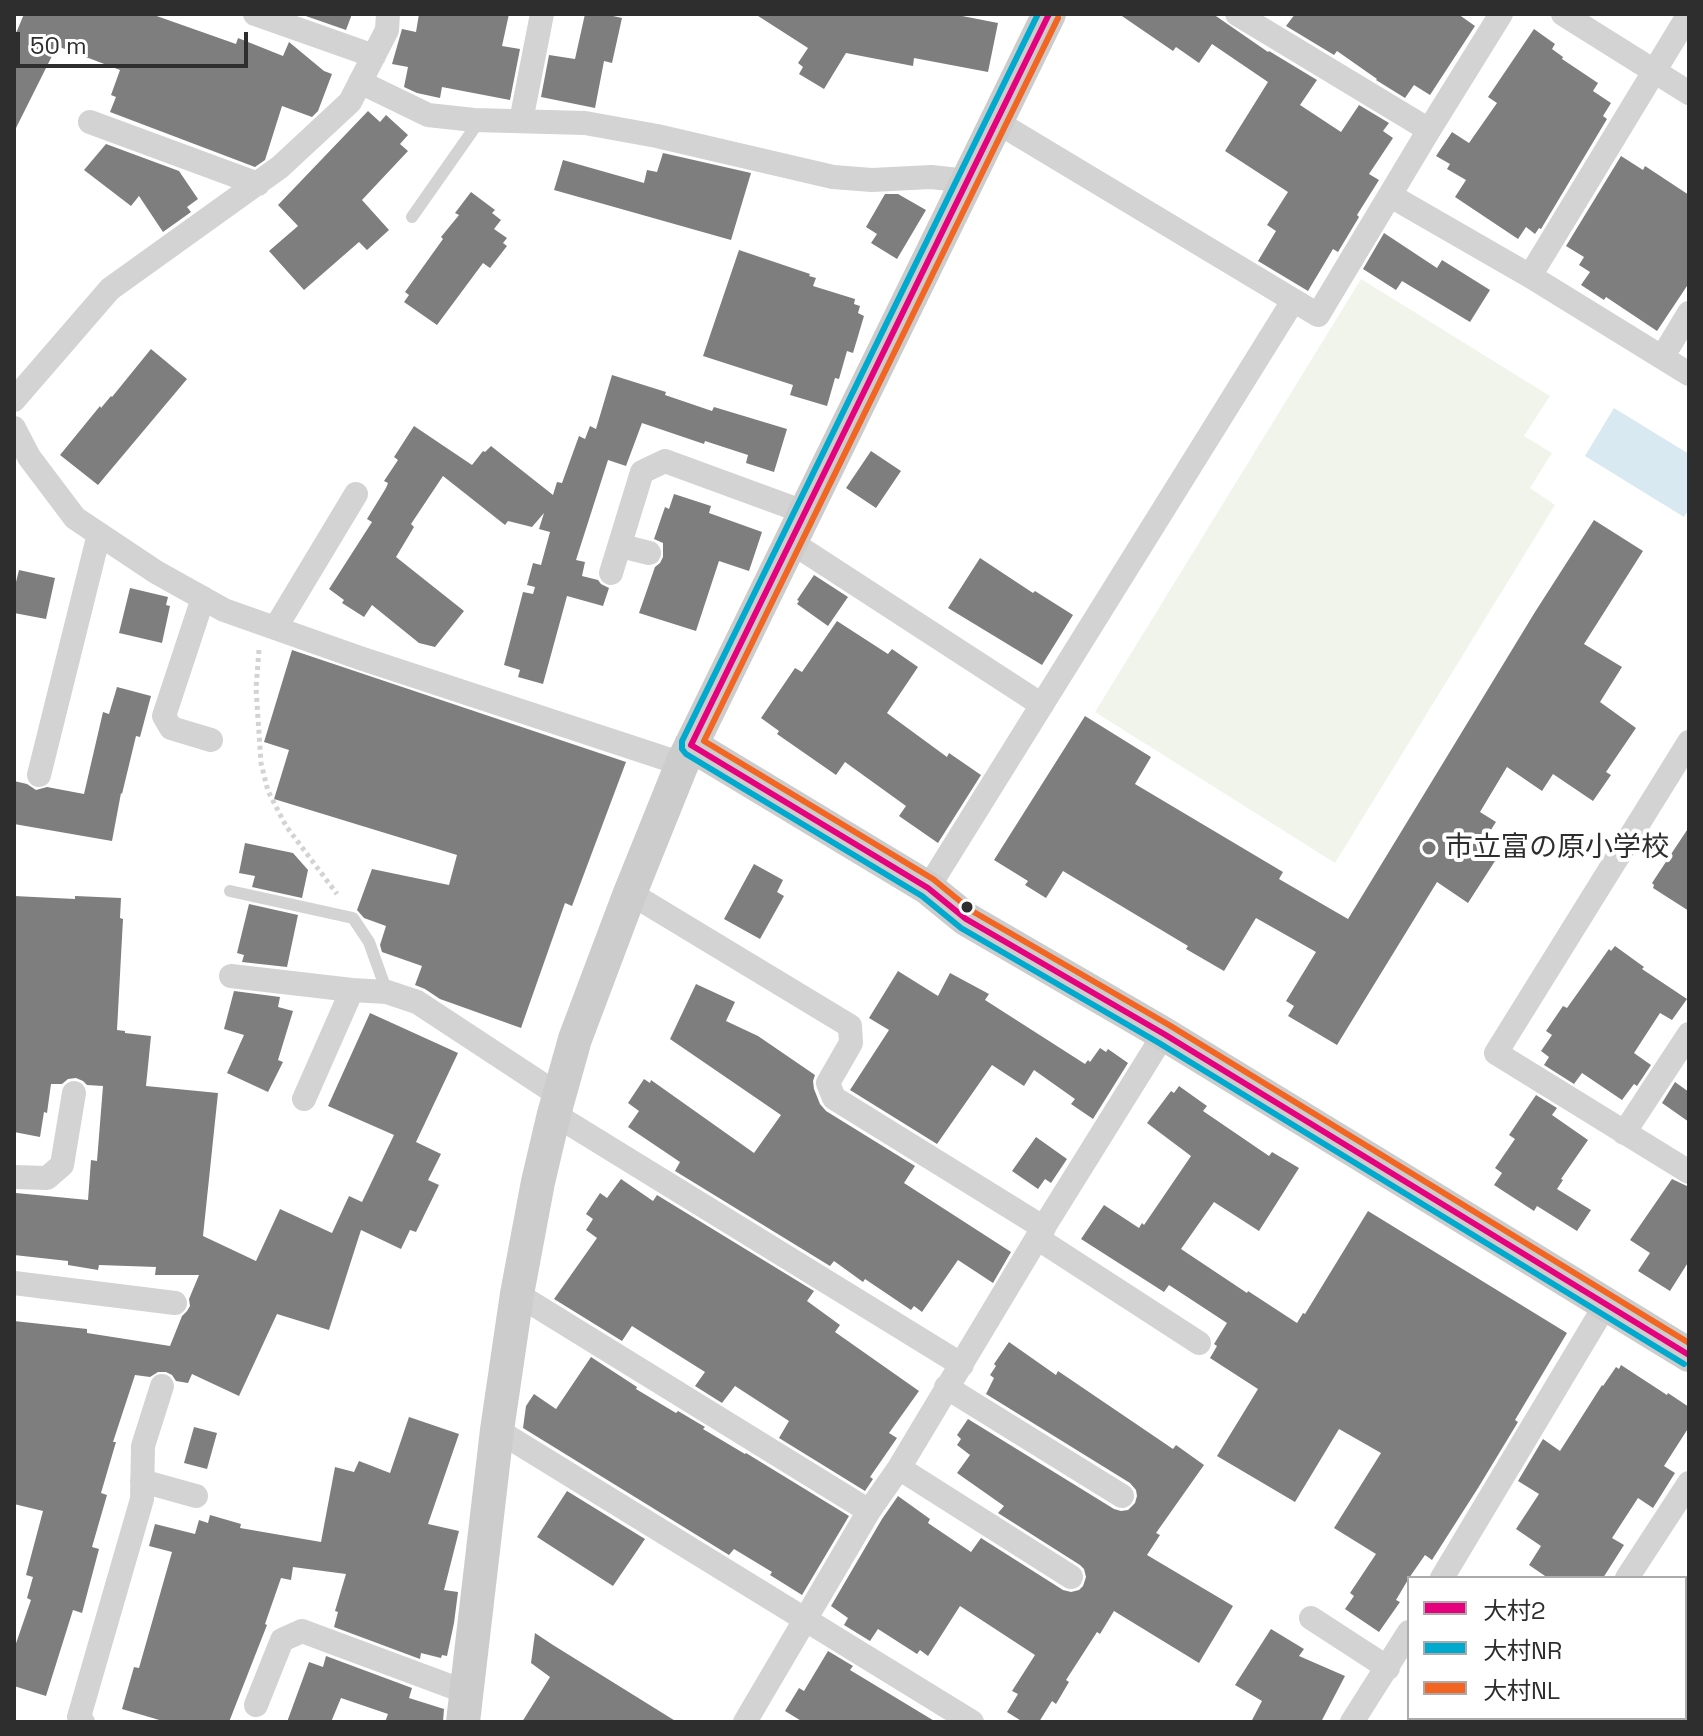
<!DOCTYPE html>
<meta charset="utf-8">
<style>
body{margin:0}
#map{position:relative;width:1703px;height:1736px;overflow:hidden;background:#fff;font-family:"Space Grotesk","Noto Sans JP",sans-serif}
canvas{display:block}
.frame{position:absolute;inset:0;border:16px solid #2e2e2e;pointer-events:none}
.legend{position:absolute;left:1407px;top:1576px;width:280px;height:144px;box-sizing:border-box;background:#fff;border:2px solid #ababab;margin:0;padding:10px 14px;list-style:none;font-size:24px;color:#2e2e2e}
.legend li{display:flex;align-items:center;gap:16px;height:40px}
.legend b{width:40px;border:2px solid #ababab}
.scale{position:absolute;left:16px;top:32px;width:232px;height:36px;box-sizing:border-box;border:4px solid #2e2e2e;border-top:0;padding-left:10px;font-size:24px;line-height:28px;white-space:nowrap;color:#2e2e2e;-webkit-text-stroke:6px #fff;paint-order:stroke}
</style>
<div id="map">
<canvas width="1703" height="1736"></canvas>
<div class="frame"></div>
<ul class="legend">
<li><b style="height:10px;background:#e5007d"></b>大村2</li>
<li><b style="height:10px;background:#00a9ce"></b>大村NR</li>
<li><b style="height:10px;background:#f26522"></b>大村NL</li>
</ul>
<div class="scale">50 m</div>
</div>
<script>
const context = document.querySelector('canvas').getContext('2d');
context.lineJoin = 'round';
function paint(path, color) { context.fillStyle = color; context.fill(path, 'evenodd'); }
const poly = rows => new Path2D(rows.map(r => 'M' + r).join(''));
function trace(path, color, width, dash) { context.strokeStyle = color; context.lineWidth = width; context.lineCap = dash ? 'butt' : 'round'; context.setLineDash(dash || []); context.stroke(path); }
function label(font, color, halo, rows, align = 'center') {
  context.font = font + ' "Space Grotesk","Noto Sans JP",sans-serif'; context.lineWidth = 8; context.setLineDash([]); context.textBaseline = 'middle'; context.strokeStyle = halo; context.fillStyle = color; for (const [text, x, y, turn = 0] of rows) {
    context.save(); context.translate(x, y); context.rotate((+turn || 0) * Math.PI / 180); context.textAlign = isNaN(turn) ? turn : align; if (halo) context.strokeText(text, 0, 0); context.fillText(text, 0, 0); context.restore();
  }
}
paint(poly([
 [1361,279,1550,396,1524,436,1552,453,1530,488,1555,505,1335,863,1095,712]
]), '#f1f4eb');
paint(poly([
 [1614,408,1689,454,1689,509,1684,517,1585,456]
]), '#d8e9f2');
paint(poly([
 [24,14,151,14,236,44,238,38,283,56,289,42,324,71,332,74,318,111,312,117,282,106,265,160,255,167,110,112,116,97,111,95,120,70,57,46,14,132,14,38],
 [300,14,352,14,346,30],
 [419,14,509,14,502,46,520,49,510,100,442,87,440,98,417,93,404,87,408,67,392,64,402,29,416,32],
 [585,14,604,14,622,18,612,63,604,61,595,108,541,97,549,55,575,59],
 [755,14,952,14,998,23,988,72,914,58,913,66,846,53,824,89,799,74,803,67,798,63,808,48],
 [1119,14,1213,14,1268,52,1269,51,1317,80,1300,105,1341,132,1359,105,1389,123,1383,131,1393,138,1369,174,1379,180,1357,215,1359,217,1338,252,1333,249,1308,291,1258,261,1276,231,1267,225,1288,192,1225,151,1268,82,1212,44,1199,63,1176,47,1173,51],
 [1295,14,1458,14,1475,26,1430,95,1414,85,1405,98,1376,80,1377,79,1337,51,1334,55,1286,26],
 [1534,29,1555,44,1552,49,1563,57,1562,59,1598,83,1593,91,1611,103,1603,116,1607,119,1541,229,1539,228,1535,234,1526,227,1518,239,1455,197,1466,180,1447,169,1450,164,1436,156,1452,132,1469,143,1497,103,1488,97],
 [368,111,380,122,386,115,408,135,400,144,408,151,362,200,389,230,367,250,359,242,304,290,269,251,298,226,278,205],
 [106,144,179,171,198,199,187,207,191,212,163,232,139,196,131,206,84,170],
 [663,153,751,173,731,240,554,190,563,160,644,183,647,170,657,172],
 [1621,156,1643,170,1645,166,1689,195,1689,283,1657,331,1606,297,1604,300,1581,285,1590,272,1579,265,1584,257,1566,246],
 [471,192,495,210,492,213,501,220,494,229,507,238,503,243,507,246,490,268,483,263,437,325,404,302,409,295,405,292,443,239,441,237,459,215,455,213],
 [885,194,898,194,926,210,897,259,871,243,877,234,866,227],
 [1384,233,1437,268,1442,260,1490,290,1470,322,1402,281,1396,290,1363,269],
 [739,250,810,274,809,276,816,278,813,286,855,299,854,304,860,306,858,313,864,316,853,353,847,351,839,379,835,378,827,406,790,395,793,385,703,356],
 [151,349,187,379,98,485,60,455,100,406,101,408,111,396,112,397],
 [612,375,666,392,665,395,712,411,714,407,787,429,774,472,746,463,748,455,705,441,704,444,642,423,626,466,608,460,576,560,585,562,582,576,598,580,601,584,609,588,603,606,567,596,543,684,518,677,520,670,504,665,523,592,533,594,535,587,527,585,533,563,541,565,550,532,539,529,544,513,532,527,508,521,505,525,443,476,411,524,414,527,396,557,464,611,435,647,419,643,372,605,364,617,342,603,344,600,329,589,372,522,367,519,386,488,388,483,384,481,398,460,394,457,414,426,472,465,483,451,485,452,491,446,553,495,557,482,562,483,579,436,585,439,590,426,596,429],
 [871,451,901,471,876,508,846,488],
 [674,494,711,506,709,513,762,532,749,571,719,561,696,631,639,613,655,567,660,563,663,557,663,543,654,539,665,507,669,509],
 [1594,520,1643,551,1584,644,1622,667,1600,702,1636,728,1606,772,1611,775,1593,801,1553,774,1542,791,1507,767,1480,812,1496,822,1478,850,1495,861,1468,903,1437,882,1337,1045,1288,1016,1294,1006,1286,1001,1316,952,1256,918,1224,971,1186,949,1188,946,1063,871,1046,898,1025,885,1028,881,994,860,1085,716,1151,757,1135,784,1283,872,1279,879,1348,919,1535,612],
 [980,558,1033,593,1035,591,1073,615,1042,665,948,608],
 [19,570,55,578,46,619,14,613,14,590],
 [814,575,848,597,828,626,797,604,799,601,797,600],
 [130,588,168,597,166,605,170,606,162,643,119,633],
 [837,621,888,654,892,649,918,667,887,713,947,757,949,753,981,775,938,843,899,816,906,806,845,762,836,775,777,734,779,731,761,718,795,668,802,672],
 [292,650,626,762,572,906,565,903,521,1028,440,999,425,989,415,985,422,966,382,952,380,945,386,926,364,918,357,910,372,869,449,885,457,855,274,799,289,750,264,742],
 [117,687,151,696,140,737,136,736,122,794,121,793,112,841,14,824,14,781,27,784,36,790,47,787,84,794,103,712,109,714],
 [1689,827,1689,911,1653,888,1654,885,1652,883],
 [245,843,293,853,308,870,302,898,252,887,255,876,239,873],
 [754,864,783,880,777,892,784,896,760,939,724,919],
 [14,896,75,899,75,896,121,898,120,918,123,919,117,1030,125,1031,125,1033,151,1036,146,1086,218,1093,203,1236,256,1261,280,1209,332,1233,349,1196,362,1202,394,1135,328,1106,370,1013,458,1053,416,1142,441,1154,428,1180,439,1185,416,1232,410,1230,401,1249,361,1230,329,1330,277,1314,239,1396,192,1374,188,1383,176,1381,172,1375,166,1372,158,1372,150,1377,135,1375,113,1442,116,1442,101,1493,107,1495,92,1547,99,1549,82,1613,73,1610,46,1696,14,1686,14,1649,31,1600,27,1598,33,1577,26,1575,43,1511,14,1504,14,1321,87,1329,87,1333,170,1346,182,1316,187,1311,190,1306,189,1299,199,1275,155,1275,156,1267,99,1265,98,1270,68,1265,68,1261,14,1255,14,1211,16,1193,88,1200,91,1160,97,1161,103,1086,87,1085,83,1081,76,1078,68,1079,62,1084,51,1084,47,1113,44,1112,40,1137,14,1132],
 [249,904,298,915,287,967,242,962,244,955,237,953],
 [1615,946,1644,967,1642,969,1687,999,1672,1020,1660,1013,1634,1053,1651,1065,1637,1086,1634,1084,1622,1100,1582,1073,1574,1084,1544,1065,1549,1057,1541,1051,1552,1035,1546,1031,1563,1006,1567,1008,1609,949,1611,951],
 [898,971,938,996,950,973,989,994,985,1000,1085,1064,1088,1060,1090,1062,1100,1048,1106,1052,1108,1049,1128,1063,1093,1119,1071,1104,1075,1099,1034,1070,1024,1086,992,1065,937,1144,850,1090,889,1030,869,1018],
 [696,984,735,1002,726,1021,758,1036,815,1075,813,1081,814,1089,820,1104,826,1111,915,1166,904,1183,1011,1252,993,1283,958,1260,922,1312,914,1306,911,1310,865,1279,863,1282,834,1261,830,1266,675,1171,680,1162,628,1127,639,1111,628,1103,644,1079,650,1083,651,1080,754,1153,781,1115,670,1039],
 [234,991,280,997,278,1007,293,1011,278,1060,283,1062,268,1092,227,1073,244,1035,224,1029],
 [1675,1082,1689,1092,1689,1122,1662,1103],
 [1179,1086,1207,1106,1203,1111,1269,1156,1272,1152,1299,1168,1259,1231,1214,1202,1181,1249,1247,1293,1248,1291,1297,1323,1303,1313,1305,1314,1368,1211,1567,1333,1515,1420,1518,1422,1478,1488,1432,1560,1425,1555,1409,1578,1396,1600,1400,1602,1379,1632,1345,1609,1354,1596,1350,1593,1376,1554,1334,1528,1381,1453,1339,1429,1295,1502,1217,1456,1258,1389,1210,1358,1217,1346,1214,1344,1227,1323,1169,1285,1164,1292,1081,1239,1104,1205,1139,1228,1142,1223,1144,1225,1191,1156,1147,1123,1171,1091,1174,1093],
 [1536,1095,1557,1108,1552,1115,1588,1140,1561,1179,1563,1180,1557,1189,1591,1210,1577,1231,1537,1206,1534,1211,1494,1185,1502,1173,1495,1168,1515,1139,1509,1135],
 [1036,1137,1067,1159,1051,1183,1045,1179,1038,1189,1012,1171],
 [621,1179,653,1201,657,1195,814,1291,807,1301,840,1325,835,1332,919,1391,889,1433,897,1438,870,1477,873,1479,865,1491,779,1438,789,1421,735,1386,722,1403,695,1386,705,1372,632,1326,622,1341,554,1299,597,1238,586,1230,593,1219,586,1214,600,1193,607,1198],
 [1672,1179,1689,1187,1689,1261,1670,1291,1638,1271,1650,1253,1630,1240],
 [1009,1342,1056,1375,1058,1371,1173,1449,1176,1445,1204,1465,1156,1533,1160,1535,1147,1555,1233,1606,1199,1663,1114,1611,1100,1634,1097,1632,1066,1680,1069,1682,1056,1704,1052,1701,1039,1722,1023,1722,1007,1712,1018,1694,1012,1691,1035,1655,960,1606,928,1656,920,1650,917,1654,878,1629,870,1641,844,1625,848,1618,831,1606,882,1519,898,1496,930,1519,928,1523,971,1552,981,1538,1063,1590,1071,1592,1079,1590,1083,1586,1086,1577,1084,1569,1080,1565,998,1513,1004,1506,957,1473,970,1455,957,1445,961,1439,957,1435,968,1419,1114,1509,1121,1511,1128,1510,1135,1503,1137,1496,1136,1490,1130,1483,986,1394,994,1378,990,1375,996,1366,994,1364],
 [591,1357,637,1387,636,1389,676,1413,678,1411,705,1427,703,1429,745,1454,746,1453,849,1516,802,1595,770,1575,772,1572,734,1549,729,1555,523,1428,526,1406,534,1394,556,1409],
 [1621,1365,1667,1395,1668,1393,1689,1407,1689,1427,1664,1466,1675,1473,1653,1508,1638,1498,1612,1538,1624,1545,1603,1578,1548,1578,1529,1565,1541,1546,1516,1529,1539,1494,1518,1481,1543,1439,1560,1451,1602,1385,1603,1386,1616,1367,1619,1369],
 [409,1417,459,1434,428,1524,459,1531,444,1590,458,1592,454,1623,447,1656,442,1655,441,1658,421,1653,420,1659,334,1627,338,1612,335,1611,346,1574,293,1567,291,1580,281,1578,265,1624,267,1625,229,1722,166,1722,122,1709,134,1667,139,1668,172,1552,149,1546,155,1524,195,1534,199,1520,208,1523,210,1515,241,1524,240,1528,321,1542,335,1467,354,1472,359,1461,390,1473],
 [194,1427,217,1433,207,1469,184,1463],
 [567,1491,645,1539,613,1586,537,1537],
 [1271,1629,1304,1649,1299,1656,1345,1676,1321,1722,1251,1722,1262,1701,1235,1685],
 [535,1633,553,1645,677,1722,522,1722,550,1677,531,1663],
 [828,1651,853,1666,850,1670,936,1722,803,1722,785,1711,799,1688,804,1691],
 [326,1656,412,1688,409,1698,444,1709,443,1722,385,1722,388,1714,341,1698,331,1722,287,1722,309,1662,323,1667]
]), '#7e7e7e');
trace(poly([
 [259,650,256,688,261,763,268,791,286,826,337,894]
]), '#d3d3d3', 5, [4, 4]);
trace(poly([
 [412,217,480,120],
 [230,891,353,918,369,942,387,992]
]), '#d3d3d3', 12);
trace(poly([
 [255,14,374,56],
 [1237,14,1429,130],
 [1563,14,1689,93],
 [360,82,428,115,474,120,585,123,657,136,833,177,872,180,931,177,968,181],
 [521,121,542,14],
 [90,122,258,184],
 [997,122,1318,315,1429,130,1501,14],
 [1391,196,1530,276,1689,374],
 [1530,276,1689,14],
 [1663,356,1689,313],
 [14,400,110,289,280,167,350,102,387,30,388,14],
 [14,428,29,457,75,518,156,572,224,610,360,658,682,764],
 [791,542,1042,705],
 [621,546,649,553],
 [611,573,642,472,665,461,804,512],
 [203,598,164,716,171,728,211,740],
 [276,627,356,494],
 [1689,742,1496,1053,1689,1172],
 [39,775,99,534],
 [928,888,1293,301],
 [630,893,850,1026,851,1043,828,1083,834,1098,1044,1228],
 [231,976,352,990,387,992,417,1002,560,1096],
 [304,1099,352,990],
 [554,1114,962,1365],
 [1624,1133,1689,1034],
 [14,1177,47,1178,62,1165,74,1093],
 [1037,1238,1199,1343],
 [14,1283,175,1303],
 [517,1294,869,1511],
 [946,1387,1122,1496],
 [497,1430,972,1722],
 [899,1468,1071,1577],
 [142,1481,196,1496],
 [1442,1578,1606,1304],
 [1627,1578,1689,1483],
 [1311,1618,1388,1668],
 [256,1705,282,1640,302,1631,466,1692],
 [1484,1718,1491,1722],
 [83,1722,79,1717,142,1499,143,1446,162,1386],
 [745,1722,869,1511,899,1468,1037,1238,1164,1034],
 [1352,1722,1409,1632]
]), '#d3d3d3', 24);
trace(poly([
 [691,745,928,888,966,919,1164,1034,1689,1355],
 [463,1722,497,1430,517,1294,538,1182,554,1114,575,1039,630,893,682,764,1049,14]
]), '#ccc', 34);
trace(poly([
 [691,745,928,888,966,919,1164,1034,1689,1355],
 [691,745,1049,14]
]), '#e5007d', 6);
trace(poly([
 [1038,14,682,741,682,749,686,754,922,896,961,928,1159,1043,1684,1364]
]), '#00a9ce', 6);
trace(poly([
 [1058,18,704,741,933,879,972,911,1169,1025,1689,1343]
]), '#f26522', 6);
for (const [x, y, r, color] of [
 [1429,848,8,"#777"],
 [967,907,7,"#2e2e2e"]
]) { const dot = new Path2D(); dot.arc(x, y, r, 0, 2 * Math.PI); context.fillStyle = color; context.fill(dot); trace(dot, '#fff', 3); }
label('28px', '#2e2e2e', '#fff', [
 ["市立富の原小学校",1445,848]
], 'left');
</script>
